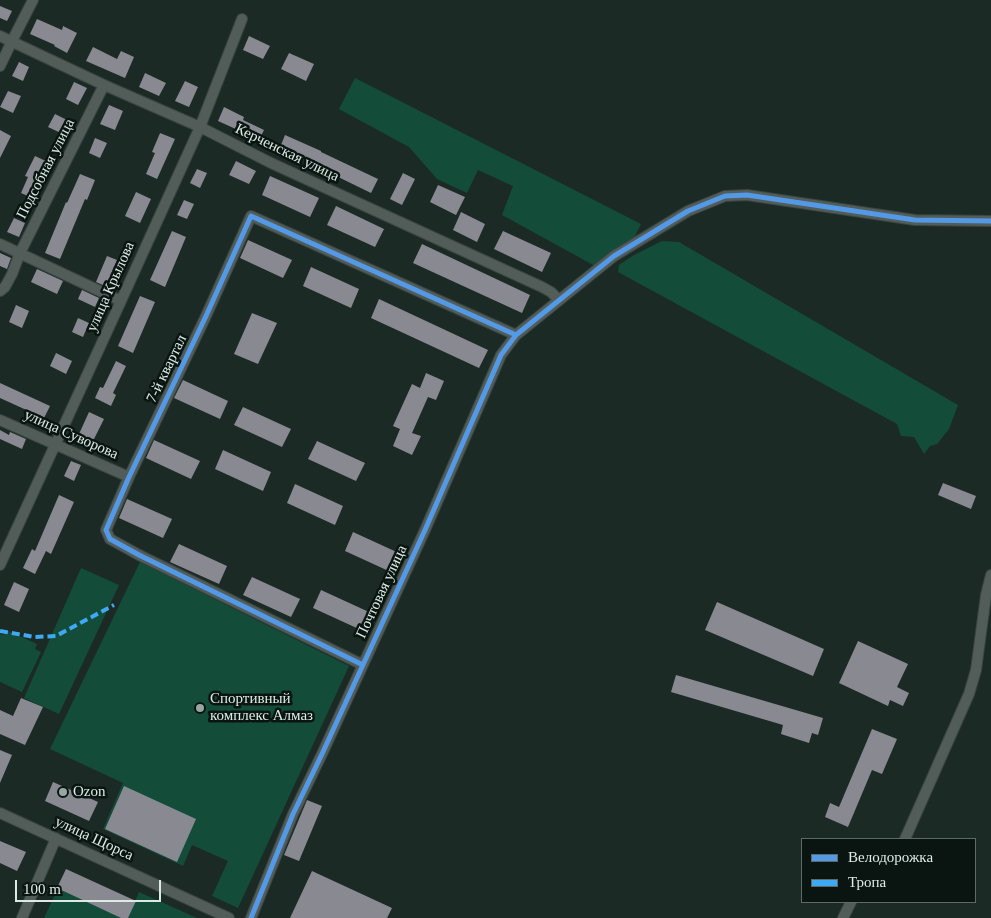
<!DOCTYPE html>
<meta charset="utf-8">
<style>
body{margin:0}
#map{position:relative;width:991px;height:918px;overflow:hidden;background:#1c2a25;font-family:"Times New Roman",serif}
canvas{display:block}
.legend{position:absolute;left:801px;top:838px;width:175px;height:65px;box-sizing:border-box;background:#0a1511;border:1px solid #5e6b65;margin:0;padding:6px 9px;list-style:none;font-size:15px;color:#dbebe4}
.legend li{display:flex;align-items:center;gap:10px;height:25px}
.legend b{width:25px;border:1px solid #5e6b65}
.scale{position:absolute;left:15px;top:880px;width:146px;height:22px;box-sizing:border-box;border:2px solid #dbebe4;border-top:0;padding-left:6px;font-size:15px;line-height:18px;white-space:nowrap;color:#dbebe4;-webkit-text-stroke:4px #0a1511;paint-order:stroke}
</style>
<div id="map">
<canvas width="991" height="918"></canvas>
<ul class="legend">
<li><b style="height:6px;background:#5399e6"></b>Велодорожка</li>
<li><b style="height:6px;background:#3fa9f5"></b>Тропа</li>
</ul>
<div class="scale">100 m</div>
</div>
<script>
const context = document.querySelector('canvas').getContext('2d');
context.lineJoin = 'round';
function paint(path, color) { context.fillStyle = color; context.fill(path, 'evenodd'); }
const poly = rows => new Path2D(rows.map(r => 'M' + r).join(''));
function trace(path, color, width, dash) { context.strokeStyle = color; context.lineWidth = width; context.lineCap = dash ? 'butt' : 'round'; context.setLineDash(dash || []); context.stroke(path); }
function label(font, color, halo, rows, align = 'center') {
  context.font = font + ' "Times New Roman",serif'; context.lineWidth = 5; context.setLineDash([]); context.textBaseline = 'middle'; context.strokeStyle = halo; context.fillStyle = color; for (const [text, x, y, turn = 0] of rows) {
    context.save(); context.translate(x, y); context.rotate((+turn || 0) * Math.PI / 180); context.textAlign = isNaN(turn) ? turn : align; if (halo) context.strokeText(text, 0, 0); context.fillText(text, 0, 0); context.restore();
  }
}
paint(poly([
 [355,78,641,224,632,242,595,266,502,215,513,186,478,170,467,193,437,179,409,147,339,109],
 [662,241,679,242,958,405,949,429,937,444,930,446,924,454,914,437,901,436,897,424,618,272,619,265,634,255],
 [140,562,349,666,238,908,212,896,228,861,192,845,183,866,103,829,123,783,50,749],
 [81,568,119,585,59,714,24,698],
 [6,630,37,644,35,649,41,652,22,692,0,682,0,634,3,635],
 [58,888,121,918,44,918],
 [139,892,197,918,128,918]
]), '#144c3a');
paint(poly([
 [0,6,12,11,7,21,0,18],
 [37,19,62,30,63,26,77,33,67,53,54,46,55,45,30,34],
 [249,36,270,46,263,59,243,50],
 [93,47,117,59,121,51,134,57,125,78,86,61],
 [289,53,314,64,306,81,281,69],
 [19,62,29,67,23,81,12,76],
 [145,73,166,83,159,96,139,87],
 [185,81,198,87,189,107,175,101],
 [74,82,87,88,78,105,66,99],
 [8,91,21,96,13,113,0,107],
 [109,105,123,111,115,130,100,124],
 [224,107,244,117,243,120,264,130,260,138,239,129,238,130,218,121],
 [55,114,71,122,65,135,48,127],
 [0,130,11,136,0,158],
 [160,133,175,139,157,179,146,174,155,153,152,152],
 [285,135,321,151,321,152,378,179,371,193,289,153,288,154,279,150],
 [95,138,107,143,100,158,89,153],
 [35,156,50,163,39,186,41,187,35,199,21,193,28,177,25,176],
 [236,161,256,171,249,184,229,175],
 [197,169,207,173,200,188,190,183],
 [403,173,415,179,402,205,390,199],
 [80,174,95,180,87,200,85,199,60,259,45,253,66,202,67,203],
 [270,176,319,198,310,217,262,195],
 [438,185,465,197,456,215,430,202],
 [136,192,151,199,140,223,125,216],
 [184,200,194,204,187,219,177,215],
 [336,206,384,229,375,247,327,225],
 [461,212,485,224,477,242,453,230],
 [14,218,25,223,19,237,7,232],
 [172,231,186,237,165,287,150,280],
 [503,231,551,253,542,272,494,249],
 [248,240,292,260,283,278,240,258],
 [422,244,530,295,522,313,413,263],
 [0,253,11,258,7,269,0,266],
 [107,256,117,260,107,284,106,283,105,286,96,282],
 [311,267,359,289,351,308,303,286],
 [37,269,63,281,57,294,31,282],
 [82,290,99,298,95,307,78,299],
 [140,296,155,302,133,353,118,346],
 [379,299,488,350,479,368,371,318],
 [16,305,29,311,22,328,9,322],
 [252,313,277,323,258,364,234,354],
 [78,318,89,323,83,337,72,332],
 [56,353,72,361,66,374,50,366],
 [116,361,126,366,113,393,116,395,111,406,95,398,100,387,103,388],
 [426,373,444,381,436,400,428,397,412,433,421,436,412,455,393,446,400,429,393,426,412,384,420,388],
 [183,380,228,401,220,419,174,398],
 [0,383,50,406,44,418,0,398],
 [243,407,291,429,282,447,234,425],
 [89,412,104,419,93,441,79,434],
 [0,430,9,435,10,432,26,439,22,449,0,439],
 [154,440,200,461,191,479,146,458],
 [317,441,365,463,356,481,308,459],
 [223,450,271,472,263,491,215,469],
 [71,461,81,465,74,481,64,476],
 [943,483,976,496,971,509,938,495],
 [295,484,343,506,335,525,287,503],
 [59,495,74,502,51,554,46,551,35,574,23,568,32,549,35,551],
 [127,499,172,519,163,538,119,518],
 [353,532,401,554,393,573,345,551],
 [179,544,227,566,219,584,170,562],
 [252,577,300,599,291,617,243,595],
 [14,582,29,589,19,612,4,605],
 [321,590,369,612,361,630,313,608],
 [717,602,824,649,813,676,705,630],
 [858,641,908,664,897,687,909,693,903,706,890,700,888,706,839,683],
 [676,675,823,718,818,735,812,733,809,743,781,734,783,725,671,692],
 [21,698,43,707,25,745,0,734,0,710,13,716],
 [872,729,897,739,882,774,872,770,848,827,825,817,830,803,839,807],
 [0,750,12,755,0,783],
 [53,782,98,802,89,821,45,801],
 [124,786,196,819,177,862,105,829],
 [307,800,322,806,299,861,284,855],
 [0,841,26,852,17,871,0,863],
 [66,869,136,901,128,918,121,918,57,888],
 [312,871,392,908,387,918,290,918]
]), '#898991');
const street = poly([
 [0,36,104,85,200,127,271,163,542,287,551,292,559,300],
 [0,66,12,41,33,0],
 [0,244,121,301],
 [0,291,5,287,12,274,20,253,104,85],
 [0,420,129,477],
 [0,565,121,301,200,127,242,19],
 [363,665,139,555,110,539,106,530,129,477,206,316,251,216,516,335],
 [0,813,229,918],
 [905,839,969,694,976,670,986,595,991,575],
 [22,918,56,838],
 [251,918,293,814,322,754,425,530,501,355,516,335,614,256,688,211,725,196,747,195,915,220,991,221],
 [843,918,851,902]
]);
trace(street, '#394541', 12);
trace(street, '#525c58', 10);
trace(poly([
 [0,631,35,637,56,636,114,605]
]), '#3fa9f5', 4, [8, 4]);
trace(poly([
 [363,665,139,555,110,539,106,530,129,477,206,316,251,216,516,335],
 [251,918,293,814,322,754,425,530,501,355,516,335,614,256,688,211,725,196,747,195,915,220,991,221]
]), '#5399e6', 5);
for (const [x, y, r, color] of [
 [200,708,5,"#98a7a1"],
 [63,792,5,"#98a7a1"]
]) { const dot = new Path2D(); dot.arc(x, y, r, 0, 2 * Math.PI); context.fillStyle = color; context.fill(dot); trace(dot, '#0a1511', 2); }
label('15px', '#dbebe4', '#0a1511', [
 ["Керченская улица",287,153,26],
 ["Подсобная улица",46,169,-63],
 ["улица Крылова",111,287,-66],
 ["7-й квартал",167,369,-64],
 ["улица Суворова",71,435,24],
 ["Почтовая улица",382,592,-65],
 ["улица Щорса",94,839,25]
]);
label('15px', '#dbebe4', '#0a1511', [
 ["Спортивный",210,699],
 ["комплекс Алмаз",210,716],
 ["Ozon",73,792]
], 'left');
</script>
